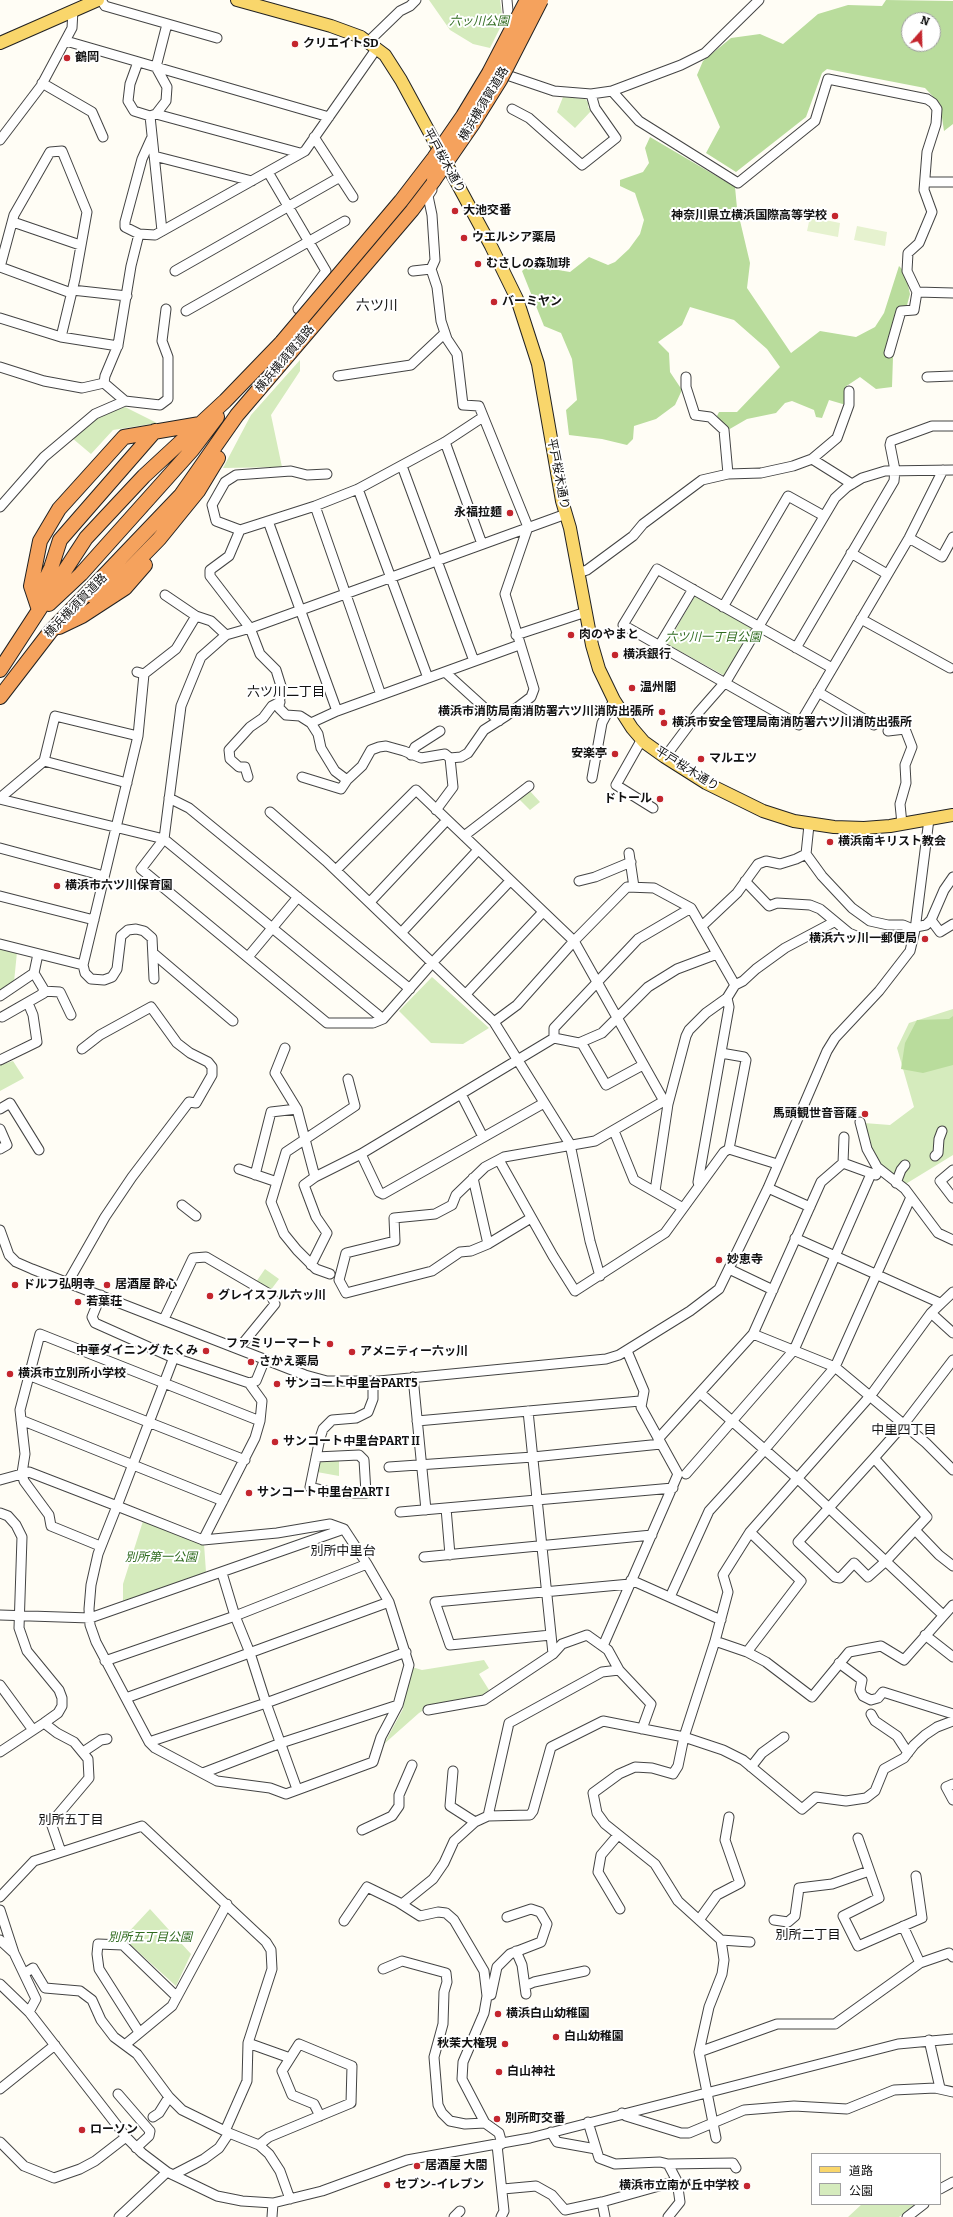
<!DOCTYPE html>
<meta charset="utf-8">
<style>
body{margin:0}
#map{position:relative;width:953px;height:2217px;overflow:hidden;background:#fffdf5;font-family:Bitter,"Noto Sans JP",serif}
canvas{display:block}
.legend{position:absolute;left:811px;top:2153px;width:130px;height:52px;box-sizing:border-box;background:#fff;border:1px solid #a0a0a0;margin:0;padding:5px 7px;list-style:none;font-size:12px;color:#111}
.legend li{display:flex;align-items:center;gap:8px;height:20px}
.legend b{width:20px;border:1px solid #a0a0a0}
.north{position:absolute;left:901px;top:12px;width:40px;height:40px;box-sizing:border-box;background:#fff;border:1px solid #a0a0a0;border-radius:50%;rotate:20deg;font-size:11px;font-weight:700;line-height:16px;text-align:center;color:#111}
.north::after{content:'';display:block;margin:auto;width:14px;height:18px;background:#c4262e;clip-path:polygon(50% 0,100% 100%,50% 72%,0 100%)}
</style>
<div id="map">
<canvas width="953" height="2217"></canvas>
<ul class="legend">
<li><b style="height:5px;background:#f9d66b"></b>道路</li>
<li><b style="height:11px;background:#d5ebbd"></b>公園</li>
</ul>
<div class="north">N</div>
</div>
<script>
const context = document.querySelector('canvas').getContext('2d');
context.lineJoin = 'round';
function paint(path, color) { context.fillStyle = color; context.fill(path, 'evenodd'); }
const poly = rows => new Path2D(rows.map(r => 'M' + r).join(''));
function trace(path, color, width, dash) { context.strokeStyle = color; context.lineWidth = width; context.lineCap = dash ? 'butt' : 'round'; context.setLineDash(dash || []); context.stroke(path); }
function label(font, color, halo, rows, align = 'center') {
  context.font = font + ' Bitter,"Noto Sans JP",serif'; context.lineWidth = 4; context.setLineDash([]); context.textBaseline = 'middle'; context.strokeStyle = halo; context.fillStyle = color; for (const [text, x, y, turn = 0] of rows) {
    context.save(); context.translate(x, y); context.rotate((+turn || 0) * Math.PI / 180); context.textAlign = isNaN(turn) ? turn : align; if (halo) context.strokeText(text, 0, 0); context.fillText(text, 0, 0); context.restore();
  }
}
paint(poly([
 [429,0,500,0,503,22,490,48,473,44,450,30],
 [563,97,585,99,589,103,588,107,591,111,575,128,557,112],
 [300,360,300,371,271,415,282,467,223,468,251,415],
 [125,407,157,423,113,430,91,454,72,438,96,417],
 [695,596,753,629,725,676,667,644],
 [529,790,540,802,530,810,519,799],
 [0,948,17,952,14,982,0,991],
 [432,977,489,1028,463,1044,431,1043,399,1011],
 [953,1009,953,1155,904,1185,883,1168,868,1141,864,1123,890,1125,914,1107,897,1048,909,1023],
 [13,1061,24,1078,0,1091,0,1065],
 [265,1269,279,1279,270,1291,256,1282],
 [319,1461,339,1461,339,1476,317,1472],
 [143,1521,204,1544,206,1572,123,1602,123,1584],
 [484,1660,489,1668,479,1674,489,1690,483,1695,427,1708,419,1713,384,1744,403,1709,406,1686,412,1667,422,1670],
 [150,1909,191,1954,176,1986,123,1938],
 [862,2204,917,2204,899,2217,848,2217]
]), '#d5ebbd');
paint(poly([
 [886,0,953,1,953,124,944,131,940,104,925,88,827,69,822,73,806,117,736,172,706,153,720,127,697,75,703,61,731,38,760,34,783,44,818,14,848,5,882,6],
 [909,20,933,20,933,44,909,44],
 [650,137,735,187,737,208,750,263,747,288,791,353,820,331,856,337,875,327,884,313,899,266,905,272,910,294,893,357,892,387,876,389,860,377,845,387,846,405,829,400,822,418,816,417,814,410,792,401,785,403,776,413,747,419,728,430,717,416,719,412,737,412,780,367,767,349,734,320,690,307,682,325,658,342,669,353,670,372,682,390,675,405,656,419,634,426,633,439,627,445,602,439,569,435,566,410,577,400,572,359,561,333,544,326,522,271,529,265,570,272,589,257,608,265,615,262,629,249,640,234,644,220,635,193,620,186,620,180,643,172,649,163,645,148],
 [953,1016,953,1065,923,1073,901,1069,905,1043,917,1020,949,1019]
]), '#b9dc9c');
paint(poly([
 [810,217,840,223,838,237,807,231],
 [857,226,887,232,885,246,854,240]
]), '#e6f2cf');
const minor = poly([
 [101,0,105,6,217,38],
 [507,0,510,32],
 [66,41,329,117],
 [369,41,400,11,410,6,416,0],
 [138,62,130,84,128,101,134,111,150,116,156,114,166,101,167,87,156,67,167,24],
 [501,73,554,91,591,94,612,91,681,65,705,53,759,0],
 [42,83,92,112,103,137],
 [612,91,639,121,738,183,815,121,828,79,927,99,933,103,937,109,936,124,927,152,924,190,932,212,919,243,908,253,907,271,917,292,914,310,901,311,889,353],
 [512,109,529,118,582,165,616,138,595,108,591,94],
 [156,114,300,153],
 [150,116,162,231],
 [314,137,353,197],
 [0,140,41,86,72,28,73,10],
 [154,156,252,181],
 [268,172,326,271,298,309],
 [925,182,953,182],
 [13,222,80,245],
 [139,234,125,227,125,222,142,159,151,139],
 [0,267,14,215,50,152,62,151,87,212,75,279,61,337],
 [0,267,71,293],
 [175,271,340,177],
 [413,271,431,269],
 [72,290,127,296],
 [917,292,953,293],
 [186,311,345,221],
 [0,318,61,337,118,346],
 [0,367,44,381,82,388,104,383],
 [338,376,411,365,445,333],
 [686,377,686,387,695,415,710,417,724,430,728,474],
 [927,377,953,376],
 [125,401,104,383,105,376,118,345,131,266,139,234,155,235,305,151,377,48],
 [445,442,482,544],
 [812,459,852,484],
 [402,466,474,661],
 [358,489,428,678],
 [315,506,381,695],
 [0,507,44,457,95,414,125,401,160,405,168,399,168,357,162,341,166,309],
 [268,521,337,711],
 [240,530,216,521,212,505,225,482,236,475,291,471,307,475,327,474],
 [909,538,942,557,953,537],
 [851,553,887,574],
 [578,573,587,570,633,536,643,524,702,480,728,474,761,473,793,466,812,459,837,438,849,405,849,391],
 [165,595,196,616,211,621,226,635],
 [723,607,788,496,824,516],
 [861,619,950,668],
 [516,635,586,612],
 [659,646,693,589],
 [796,648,894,481,895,470,890,445,891,441,932,426,953,426],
 [832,668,657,569,623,625,799,725,909,538,943,470],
 [137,672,144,674,176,649,196,616],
 [445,672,499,721],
 [818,692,874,725],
 [311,723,337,711,519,645],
 [888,731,905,729,912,747,905,765,906,783,900,804,902,824],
 [642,739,616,785,653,808],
 [411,755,415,747,440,731],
 [665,757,698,713,727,680,835,498,847,487,862,478,885,471,953,470],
 [44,761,127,783],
 [248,777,245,767,239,767,230,759,229,750,250,727,263,718,272,706,280,702],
 [302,777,341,789,347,780,362,766,371,750,379,747,386,746,404,751,421,758,445,754,450,758,461,757,468,753,484,730,506,716,531,697,534,689,505,594,528,527,479,406,463,405,457,354,447,339,441,321,437,287,431,269,435,260,432,215,428,196,432,190],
 [592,778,602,723,614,700],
 [347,780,335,771,321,748,318,734,311,723,300,716,286,715,279,708,281,686,276,670,260,654,250,628,210,576,210,570,229,556,240,530,315,506,358,489,445,442,483,417],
 [0,798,44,761,55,716,138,736],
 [169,798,189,808,410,989],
 [0,799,164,839,383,1019],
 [436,810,453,787,450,758],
 [270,812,326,861,494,1022,570,1144,590,1241,600,1276],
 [464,836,529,786],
 [0,848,104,876],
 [629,853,634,887],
 [806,854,822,876,852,908,870,921,888,925,903,925,915,930],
 [336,870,416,790,574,941,664,1101],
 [510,881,433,962,383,1019,373,1023,327,1023,141,869,164,839,181,706,201,657,226,635,254,627,566,514],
 [579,881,595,877,631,862],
 [745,881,769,906,777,903,810,905,820,909,849,933,861,938],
 [0,896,94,920],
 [370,902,447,820],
 [931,920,940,932,953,924],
 [702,926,737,893,758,864,766,861,780,864,796,859,806,854,809,825],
 [916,927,926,925,931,920,944,890,953,877],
 [402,932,478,850],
 [0,944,83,965,85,973,91,979,104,980,112,977,117,969,121,936,128,930,136,929,144,931,152,938,154,979],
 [153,953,233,1021],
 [248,957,298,897],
 [83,965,138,736,144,674],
 [43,991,60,992,71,1015],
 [466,994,543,912],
 [0,996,34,973,38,954],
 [2,1017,44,993,43,988,34,973],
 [494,1022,517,1005,574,941,627,887,654,888,691,908,735,985],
 [554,1038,554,1028,638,939,691,908],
 [581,1042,606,1085,643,1065],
 [285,1048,275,1073,297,1109,315,1177],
 [721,1053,744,1057,746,1060,729,1149],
 [0,1060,37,1042,33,1015,28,1003],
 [461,1094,483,1137],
 [0,1109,10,1103,39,1150],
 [860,1122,867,1149,877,1167,905,1189,938,1233,953,1240],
 [0,1129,7,1145,0,1149],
 [614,1131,634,1180,683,1208],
 [361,1154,379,1192,383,1194,544,1103],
 [935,1156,938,1153,939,1139,942,1131],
 [499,1160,553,1256,575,1291,665,1233,724,1152,729,1149,777,1164],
 [843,1163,876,1175],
 [239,1169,277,1182],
 [953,1170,940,1181,953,1198],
 [255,1175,271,1112,297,1109],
 [473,1178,488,1244],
 [896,1183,901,1170,905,1165],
 [699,1186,698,1182,729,1007,727,998],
 [768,1188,810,1207],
 [655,1191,668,1104,686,1036,689,1030,706,1013,727,998,735,985,743,981,756,969,785,948,834,922],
 [182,1205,196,1216],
 [531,1218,488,1244,471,1251,460,1252,432,1271,346,1293,339,1280,346,1253,395,1241,394,1218,435,1214,452,1205,456,1195,485,1167,504,1157,595,1141,664,1101,668,1104],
 [0,1230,9,1255,16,1262,32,1269,305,1375,327,1381,379,1381,606,1359,619,1355,690,1311,719,1289,768,1188,827,1051,835,1038,879,991,910,951,915,930,929,819],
 [795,1238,940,1303],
 [311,1265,327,1233,316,1217,304,1185,315,1177,361,1154,554,1038,579,1043,602,1033,648,987,677,969,717,954],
 [729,1269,773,1290],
 [330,1274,316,1269,297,1250,284,1234,271,1202,286,1152,355,1106,348,1079],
 [68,1282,105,1217,132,1177,189,1102,196,1103,212,1075,212,1067,208,1062,190,1053,177,1043,151,1007,100,1035,82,1049],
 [953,1292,931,1313,871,1395,750,1532,723,1575,728,1592,715,1641,747,1652,766,1662,812,1697,849,1652,881,1646,904,1660,953,1605],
 [101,1295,92,1317,95,1323,169,1356,249,1383,262,1401,260,1421,255,1438,203,1540],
 [931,1313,953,1333],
 [164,1319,193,1258,206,1257,271,1295,275,1304,239,1348],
 [753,1334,835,1367,926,1443,953,1470],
 [28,1375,245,1460],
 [413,1377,426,1510],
 [249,1383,256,1381,265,1359],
 [700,1393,797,1478,943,1615],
 [528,1411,553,1654],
 [21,1420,223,1501],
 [417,1421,640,1401],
 [658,1439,753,1334,821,1182,843,1163,844,1137],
 [316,1457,359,1455,364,1460,366,1493,334,1493,310,1487,320,1438,323,1429,332,1420,356,1418,368,1412,373,1399,373,1381],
 [874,1458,927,1517,886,1561,868,1577,854,1563,840,1578,835,1577,798,1542,874,1458],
 [874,1458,904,1424,953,1360],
 [389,1467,533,1457,661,1444],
 [686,1474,794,1350,871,1174],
 [0,1480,29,1472,117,1506,203,1540,277,1533,330,1524,344,1529,367,1564,389,1602,409,1665,398,1705,381,1737,373,1762,286,1794,270,1788,217,1781,155,1748,149,1742,96,1642,90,1625,89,1609,91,1585,98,1554,113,1516,117,1506,174,1357],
 [446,1508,450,1555],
 [400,1512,673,1488],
 [0,1513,8,1516,16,1525,22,1537,19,1628,27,1651,59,1690,62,1698,62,1706,58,1713,44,1723,0,1752],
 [915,1530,939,1555,953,1566],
 [100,1546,51,1526,49,1515,24,1481,22,1473,25,1454,20,1410,40,1334,260,1421],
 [424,1557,652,1535],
 [222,1573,235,1616,250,1653,266,1703,297,1789],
 [631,1580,721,1620],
 [670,1597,709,1511,760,1455,835,1367,911,1197],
 [0,1615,90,1618,344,1529],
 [551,1635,450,1645,435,1602,630,1584],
 [925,1635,953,1657],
 [715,1641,684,1737,678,1766,673,1774,652,1768,635,1767,619,1774,593,1793,597,1813,605,1824,655,1864,678,1901,721,1940,724,1960,722,1974,709,2007,699,2052,716,2138],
 [603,1646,678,1474,641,1407,644,1391,627,1351],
 [747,1652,801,1581,750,1532],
 [105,1661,235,1616,367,1564],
 [839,1663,862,1680,860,1690,863,1696,871,1700,878,1698,883,1692,953,1714],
 [0,1685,33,1730],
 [126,1698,389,1602],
 [428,1710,484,1700,553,1654,562,1644,587,1635,608,1650,619,1670,651,1704,642,1729],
 [871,1714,875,1721,897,1736,908,1753],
 [44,1723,57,1733,74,1742,88,1759,89,1778,51,1823,61,1852],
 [149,1742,266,1703,406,1652],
 [83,1752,101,1740,107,1739],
 [751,1767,762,1753,784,1737],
 [453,1771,450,1806,475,1822],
 [203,1773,281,1743,398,1705],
 [953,1784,946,1787,953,1800],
 [488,1816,509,1723,602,1672,619,1670],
 [362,1830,392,1816,399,1806,399,1795,412,1765],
 [618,1835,601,1855,598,1872,620,1909],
 [858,1838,879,1898,843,1916,858,1946,922,1918,916,1876],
 [0,1897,34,1861,142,1826,266,1942,271,1950,272,1969,248,2043,247,2081,225,2131],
 [402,1904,433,1879,444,1863,454,1841,475,1822,488,1816,530,1815,533,1811,551,1747,603,1721,684,1737,723,1750,743,1760,802,1809,816,1797,846,1801,866,1798,875,1791,884,1769,904,1758,914,1745,925,1735,937,1727,953,1721],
 [0,1910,14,1953,36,1999,29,2012],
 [699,1920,717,1895,740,1883,725,1840,729,1817],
 [774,1920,788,1922,795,1916,799,1888,832,1884,869,1871],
 [344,1921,367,1887,398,1902,420,1916,438,1912,446,1913,454,1920,484,1971,487,1996,484,2013,463,2062,462,2079,485,2123],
 [903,1926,920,1963],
 [0,1940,14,1953],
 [721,1940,750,1942],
 [516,1951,522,1965,526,1994],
 [383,1969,402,1961,446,1973,447,1982,444,1992,443,2024,434,2057,438,2105,442,2113,450,2121,465,2124,485,2123,499,2133,502,2144],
 [25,1973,33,1968,45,1988,80,1991,92,2000,101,2020,114,2037,137,2054,169,2097,182,2110,229,2133,259,2145,269,2154,280,2171,290,2199],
 [0,1984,29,2012,126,2137,142,2153,167,2172,217,2196,242,2201,273,2203,322,2191,407,2160,530,2138,898,2044,953,2039],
 [525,1986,534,1982,585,1971],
 [487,1996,491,1995,497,1967,510,1954,541,1942,547,1924,540,1912,531,1909,507,1917],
 [139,2032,99,1969,97,1954,98,1944,123,1945,177,1997],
 [929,2040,940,2088],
 [248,2043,290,2058],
 [126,2044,172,2006,227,1904],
 [699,2052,777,2024,835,2024,920,1963,949,1953,953,1957],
 [0,2089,55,2045],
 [118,2094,150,2131,149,2136,136,2148],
 [622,2113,626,2116,681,2133,689,2133,744,2110,794,2106,847,2109,894,2090,935,2088,953,2092],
 [153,2117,159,2113,169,2097],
 [588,2122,599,2158,615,2164,660,2162,668,2164,677,2181,680,2202,668,2217],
 [551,2132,557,2142,596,2149],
 [0,2142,24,2166,54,2178,80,2169,95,2161,126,2137],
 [259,2145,269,2137,351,2103,352,2066,299,2044,282,2071,292,2095,314,2104,320,2116],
 [497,2145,504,2211,501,2217],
 [668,2164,733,2163,736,2168],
 [173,2175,204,2159,219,2148,229,2133],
 [503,2189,536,2186,552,2195,565,2210,602,2202,677,2181],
 [940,2189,953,2182],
 [602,2202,605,2217],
 [119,2217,167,2172],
 [272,2217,273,2203],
 [454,2217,460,2211],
 [907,2217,924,2204]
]);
const major = poly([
 [237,0,331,26,361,37,385,55,401,80,491,246,517,299,538,364,562,501,570,528,592,645,599,669,614,700,632,728,644,742,665,757,706,783,763,811,794,821,834,827,864,828,890,826,953,815],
 [0,43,98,0]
]);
const highway = poly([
 [93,596,116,583,159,539,198,491,218,458],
 [36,599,51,568,60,540,155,431],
 [49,604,81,574,192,450,217,417],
 [39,610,31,586,40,541,59,509,124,437,200,424],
 [59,627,82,616,125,588,145,565],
 [0,670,86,538,144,476,225,401,282,342],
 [0,697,50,632,181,495,237,415,412,210,434,180]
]);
trace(minor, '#444', 11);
trace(major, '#222', 14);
trace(highway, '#222', 16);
trace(minor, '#fff', 9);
trace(major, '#f9d66b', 12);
trace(highway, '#f5a25d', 14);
const highwayBridge = poly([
 [434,180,472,125,500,80,541,0],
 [282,342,401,201,434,158,463,116,489,73,527,0]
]);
trace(highwayBridge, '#222', 16, []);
trace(highwayBridge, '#f5a25d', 14);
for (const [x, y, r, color] of [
 [295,44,4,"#c4262e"],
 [67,58,4,"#c4262e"],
 [455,211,4,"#c4262e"],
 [835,216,4,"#c4262e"],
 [464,238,4,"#c4262e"],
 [478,264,4,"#c4262e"],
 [494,302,4,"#c4262e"],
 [510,513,4,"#c4262e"],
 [571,635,4,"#c4262e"],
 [615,655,4,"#c4262e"],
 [632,688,4,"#c4262e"],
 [662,712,4,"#c4262e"],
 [664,723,4,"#c4262e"],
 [615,754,4,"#c4262e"],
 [701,759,4,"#c4262e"],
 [660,799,4,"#c4262e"],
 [830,842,4,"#c4262e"],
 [57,886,4,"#c4262e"],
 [925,939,4,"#c4262e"],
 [865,1114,4,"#c4262e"],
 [719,1260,4,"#c4262e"],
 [15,1285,4,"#c4262e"],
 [107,1285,4,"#c4262e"],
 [210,1296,4,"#c4262e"],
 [78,1302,4,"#c4262e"],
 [330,1344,4,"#c4262e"],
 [206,1351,4,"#c4262e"],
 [352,1352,4,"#c4262e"],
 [251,1362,4,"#c4262e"],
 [10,1374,4,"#c4262e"],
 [277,1384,4,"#c4262e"],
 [275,1442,4,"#c4262e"],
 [249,1493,4,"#c4262e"],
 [498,2014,4,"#c4262e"],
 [556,2037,4,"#c4262e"],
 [505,2044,4,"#c4262e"],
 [499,2072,4,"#c4262e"],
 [497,2119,4,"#c4262e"],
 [82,2130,4,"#c4262e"],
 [417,2166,4,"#c4262e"],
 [387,2185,4,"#c4262e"],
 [747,2186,4,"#c4262e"]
]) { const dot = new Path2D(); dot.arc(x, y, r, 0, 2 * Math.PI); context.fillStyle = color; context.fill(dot); trace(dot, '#fff', 1.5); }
label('italic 12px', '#2f6b1f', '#fff', [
 ["六ッ川公園",479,22],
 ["六ツ川一丁目公園",713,638],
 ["別所第一公園",161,1558],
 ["別所五丁目公園",150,1938]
]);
label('bold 12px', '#111', '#fff', [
 ["クリエイトSD",303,44],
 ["鶴岡",75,58],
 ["大池交番",463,211],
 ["神奈川県立横浜国際高等学校",827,216,"right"],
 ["ウエルシア薬局",472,238],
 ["むさしの森珈琲",486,264],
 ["バーミヤン",502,302],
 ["永福拉麺",502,513,"right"],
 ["肉のやまと",579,635],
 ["横浜銀行",623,655],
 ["温州閣",640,688],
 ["横浜市消防局南消防署六ツ川消防出張所",654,712,"right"],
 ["横浜市安全管理局南消防署六ツ川消防出張所",672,723],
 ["安楽亭",607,754,"right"],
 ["マルエツ",709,759],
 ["ドトール",652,799,"right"],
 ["横浜南キリスト教会",838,842],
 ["横浜市六ツ川保育園",65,886],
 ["横浜六ッ川一郵便局",917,939,"right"],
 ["馬頭観世音菩薩",857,1114,"right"],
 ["妙恵寺",727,1260],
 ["ドルフ弘明寺",23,1285],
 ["居酒屋 酔心",115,1285],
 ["グレイスフル六ッ川",218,1296],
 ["若葉荘",86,1302],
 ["ファミリーマート",322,1344,"right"],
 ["中華ダイニング たくみ",198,1351,"right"],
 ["アメニティー六ッ川",360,1352],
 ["さかえ薬局",259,1362],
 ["横浜市立別所小学校",18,1374],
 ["サンコート中里台PART5",285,1384],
 ["サンコート中里台PART II",283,1442],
 ["サンコート中里台PART I",257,1493],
 ["横浜白山幼稚園",506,2014],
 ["白山幼稚園",564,2037],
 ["秋茉大権現",497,2044,"right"],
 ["白山神社",507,2072],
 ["別所町交番",505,2119],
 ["ローソン",90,2130],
 ["居酒屋 大閤",425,2166],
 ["セブン-イレブン",395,2185],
 ["横浜市立南が丘中学校",739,2186,"right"]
], 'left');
label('12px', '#111', '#fff', [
 ["横浜横須賀道路",484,104,-59],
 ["平戸桜木通り",444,161,61],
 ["横浜横須賀道路",285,359,-50],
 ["平戸桜木通り",558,474,79],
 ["横浜横須賀道路",76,606,-46],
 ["平戸桜木通り",687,769,32]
]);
label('13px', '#111', '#fff', [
 ["六ツ川二丁目",286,692],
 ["中里四丁目",904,1430],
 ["別所中里台",343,1551],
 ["別所五丁目",71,1820],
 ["別所二丁目",808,1935]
]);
label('14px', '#111', '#fff', [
 ["六ツ川",377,306]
]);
</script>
